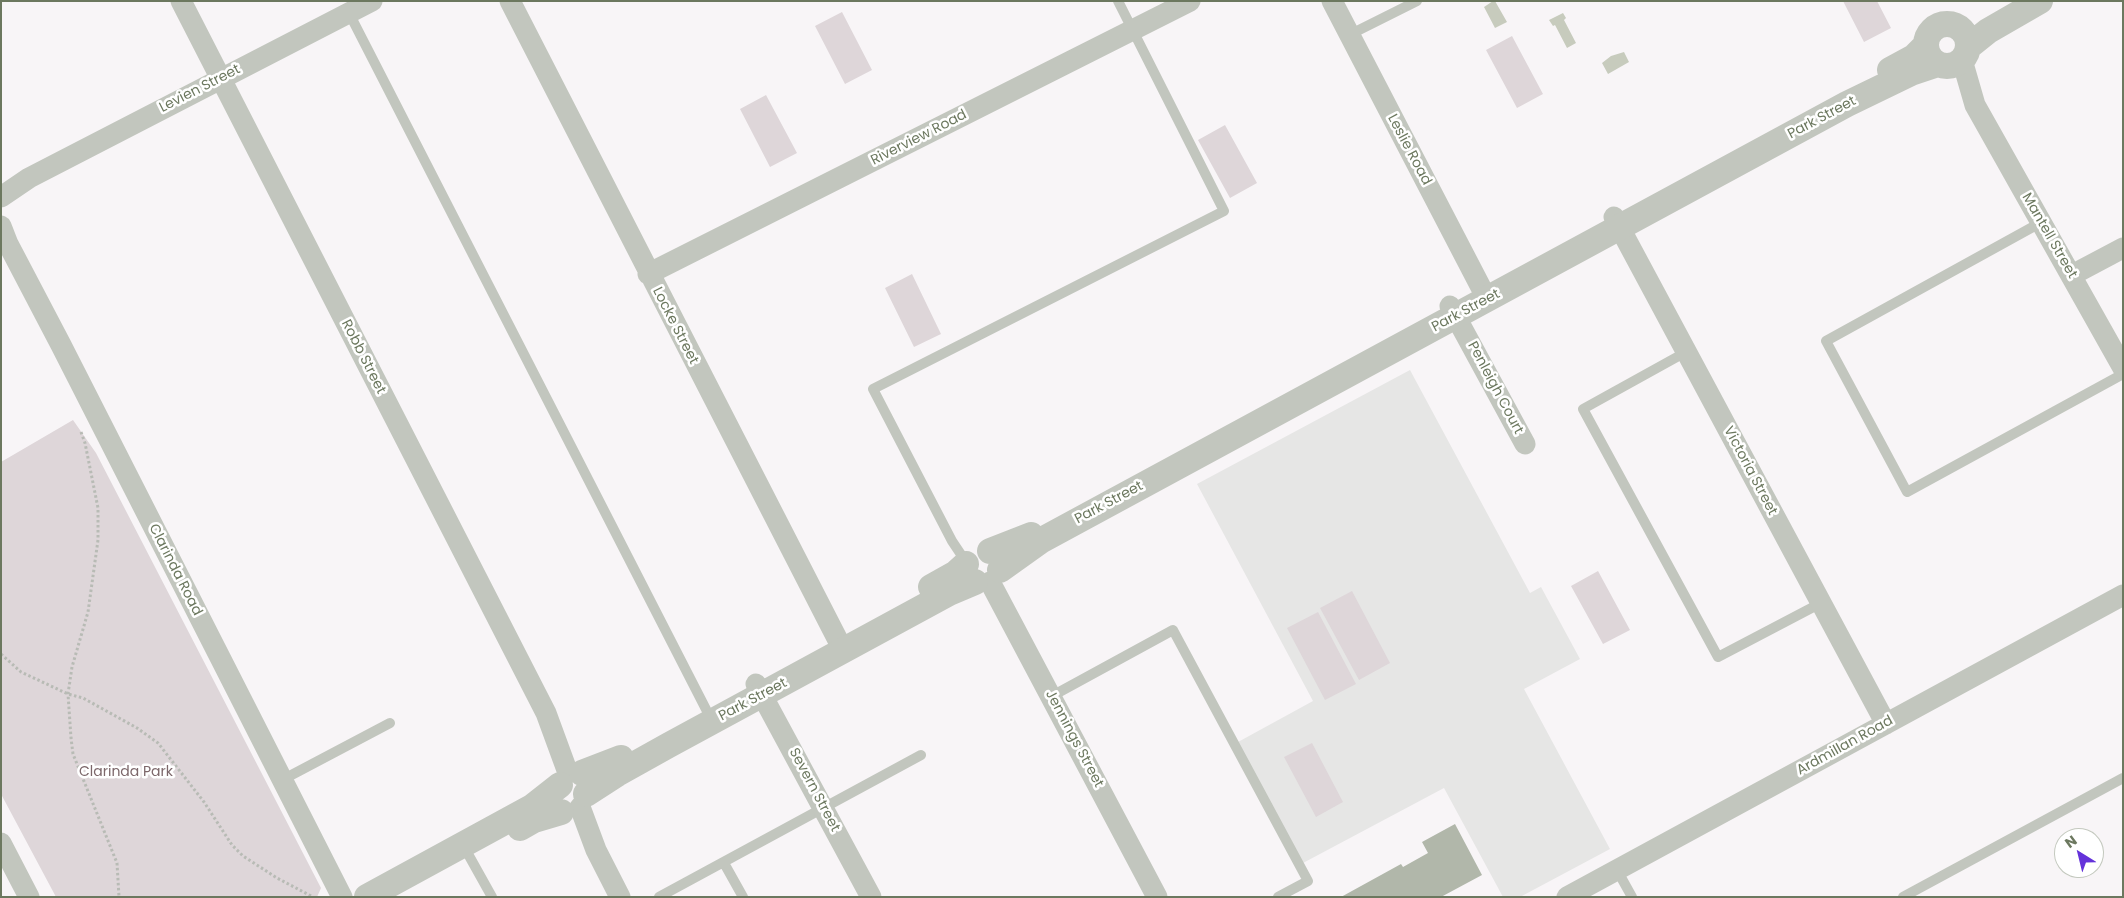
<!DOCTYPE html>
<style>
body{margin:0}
#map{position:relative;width:2124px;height:898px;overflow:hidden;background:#f8f5f7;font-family:Poppins,sans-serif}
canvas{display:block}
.frame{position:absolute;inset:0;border:2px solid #6c785f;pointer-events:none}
.north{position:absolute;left:2054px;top:828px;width:50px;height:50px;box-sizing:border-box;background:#fff;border:1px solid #c4c9bf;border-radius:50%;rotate:324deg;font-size:14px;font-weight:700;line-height:20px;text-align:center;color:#6c785f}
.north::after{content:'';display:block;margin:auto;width:18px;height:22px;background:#6432da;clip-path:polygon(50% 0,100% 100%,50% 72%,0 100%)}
</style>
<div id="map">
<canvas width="2124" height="898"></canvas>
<div class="frame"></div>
<div class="north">N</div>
</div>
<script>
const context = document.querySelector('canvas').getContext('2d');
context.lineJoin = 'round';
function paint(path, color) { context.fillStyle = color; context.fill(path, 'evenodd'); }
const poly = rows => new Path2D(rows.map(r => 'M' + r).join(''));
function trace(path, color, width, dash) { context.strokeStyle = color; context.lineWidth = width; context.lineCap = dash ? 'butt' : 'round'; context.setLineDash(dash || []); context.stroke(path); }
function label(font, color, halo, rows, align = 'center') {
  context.font = font + ' Poppins,sans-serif'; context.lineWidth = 5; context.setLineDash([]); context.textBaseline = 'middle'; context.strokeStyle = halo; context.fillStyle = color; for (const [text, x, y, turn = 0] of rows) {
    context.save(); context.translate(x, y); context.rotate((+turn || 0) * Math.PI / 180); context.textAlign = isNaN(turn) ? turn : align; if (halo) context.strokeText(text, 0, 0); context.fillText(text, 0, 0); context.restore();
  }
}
paint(poly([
 [1410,370,1530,593,1541,587,1580,659,1524,689,1610,849,1520,897,1503,897,1444,788,1303,863,1238,742,1313,701,1197,484]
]), '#e6e6e5');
paint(poly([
 [1843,1,1877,1,1891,28,1864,42],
 [842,12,872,70,845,84,815,26],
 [1512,36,1543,94,1517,108,1486,50],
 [766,95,797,153,770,167,740,109],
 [1225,125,1257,183,1230,198,1198,140],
 [912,274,941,334,914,347,885,288],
 [73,420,96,453,321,888,317,897,56,897,1,794,1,462],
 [1598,571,1630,630,1603,644,1571,586],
 [1352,591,1390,663,1359,680,1320,608],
 [1318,612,1356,684,1325,700,1287,628],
 [1312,743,1343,802,1316,817,1284,757]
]), '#ded6d9');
paint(poly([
 [1493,1,1495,1,1507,22,1495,28,1484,7],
 [1563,13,1566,18,1564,20,1576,43,1567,48,1555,25,1553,26,1549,20],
 [1624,52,1629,62,1608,74,1602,63,1611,56]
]), '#c7cbbd');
paint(poly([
 [1455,824,1482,875,1441,897,1341,897,1401,864,1403,867,1428,853,1422,842]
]), '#b1b7aa');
trace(poly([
 [81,432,85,443,98,508,98,540,88,612,72,667,68,694,71,738,73,754,117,863,119,897],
 [1,654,21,672,68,694,83,698,137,728,158,743,204,802,232,845,243,856,277,878,313,897]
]), '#b8bbb5', 3, [2.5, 2.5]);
trace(poly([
 [349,13,712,721],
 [1349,35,1417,1],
 [2040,223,1826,341,1907,492,2123,374],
 [1686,352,1583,409,1718,657,1821,603],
 [966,562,952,541,873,389,1224,211,1118,1],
 [1052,696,1173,630,1308,881,1278,897],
 [282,780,390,723],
 [463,845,492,897],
 [724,863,743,897],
 [1617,870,1632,897],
 [659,897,921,755],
 [1903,897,2123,778]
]), '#c2c6be', 10);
trace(poly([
 [181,1,546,713,568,773],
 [510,1,843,650],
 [1332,1,1487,299],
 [1962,60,1975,105,2123,368],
 [1,197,29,178,372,1],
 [1614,217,1886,724],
 [1,226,8,244,61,345,342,897],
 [648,274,1190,1],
 [2072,275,2123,248],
 [1450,306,1525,444],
 [990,582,1157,897],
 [756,684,871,897],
 [580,807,596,850,620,897],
 [1,843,29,897],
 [1567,897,2123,595]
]), '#c2c6be', 21);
trace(poly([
 '1926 45a21 21 0 1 1 42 0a21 21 0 1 1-42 0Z',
 [1968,47,1988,31,2040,1],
 [1890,70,1914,57,1926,45],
 [990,551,1031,535],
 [1000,570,1042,540,1847,104,1911,73,1938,64],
 [931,587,956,573,966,564],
 [582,773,621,758],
 [586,794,617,774,669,745,949,593,975,582],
 [520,828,534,820,561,812],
 [367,897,532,807,560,785]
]), '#c2c6be', 26);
label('14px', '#6c785f', '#fff', [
 ["Levien Street",200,89,-27],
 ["Park Street",1822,118,-28],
 ["Riverview Road",919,138,-27],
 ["Leslie Road",1409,150,62],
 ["Mantell Street",2049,236,60],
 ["Park Street",1466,311,-28],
 ["Locke Street",675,326,63],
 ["Robb Street",363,357,63],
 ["Penleigh Court",1495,388,62],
 ["Victoria Street",1750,471,62],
 ["Park Street",1109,503,-28],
 ["Clarinda Road",175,570,63],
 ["Park Street",753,700,-28],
 ["Jennings Street",1074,739,62],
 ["Ardmillan Road",1845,746,-29],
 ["Severn Street",814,790,62]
]);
label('14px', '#7c676a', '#fff', [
 ["Clarinda Park",126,772]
]);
</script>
